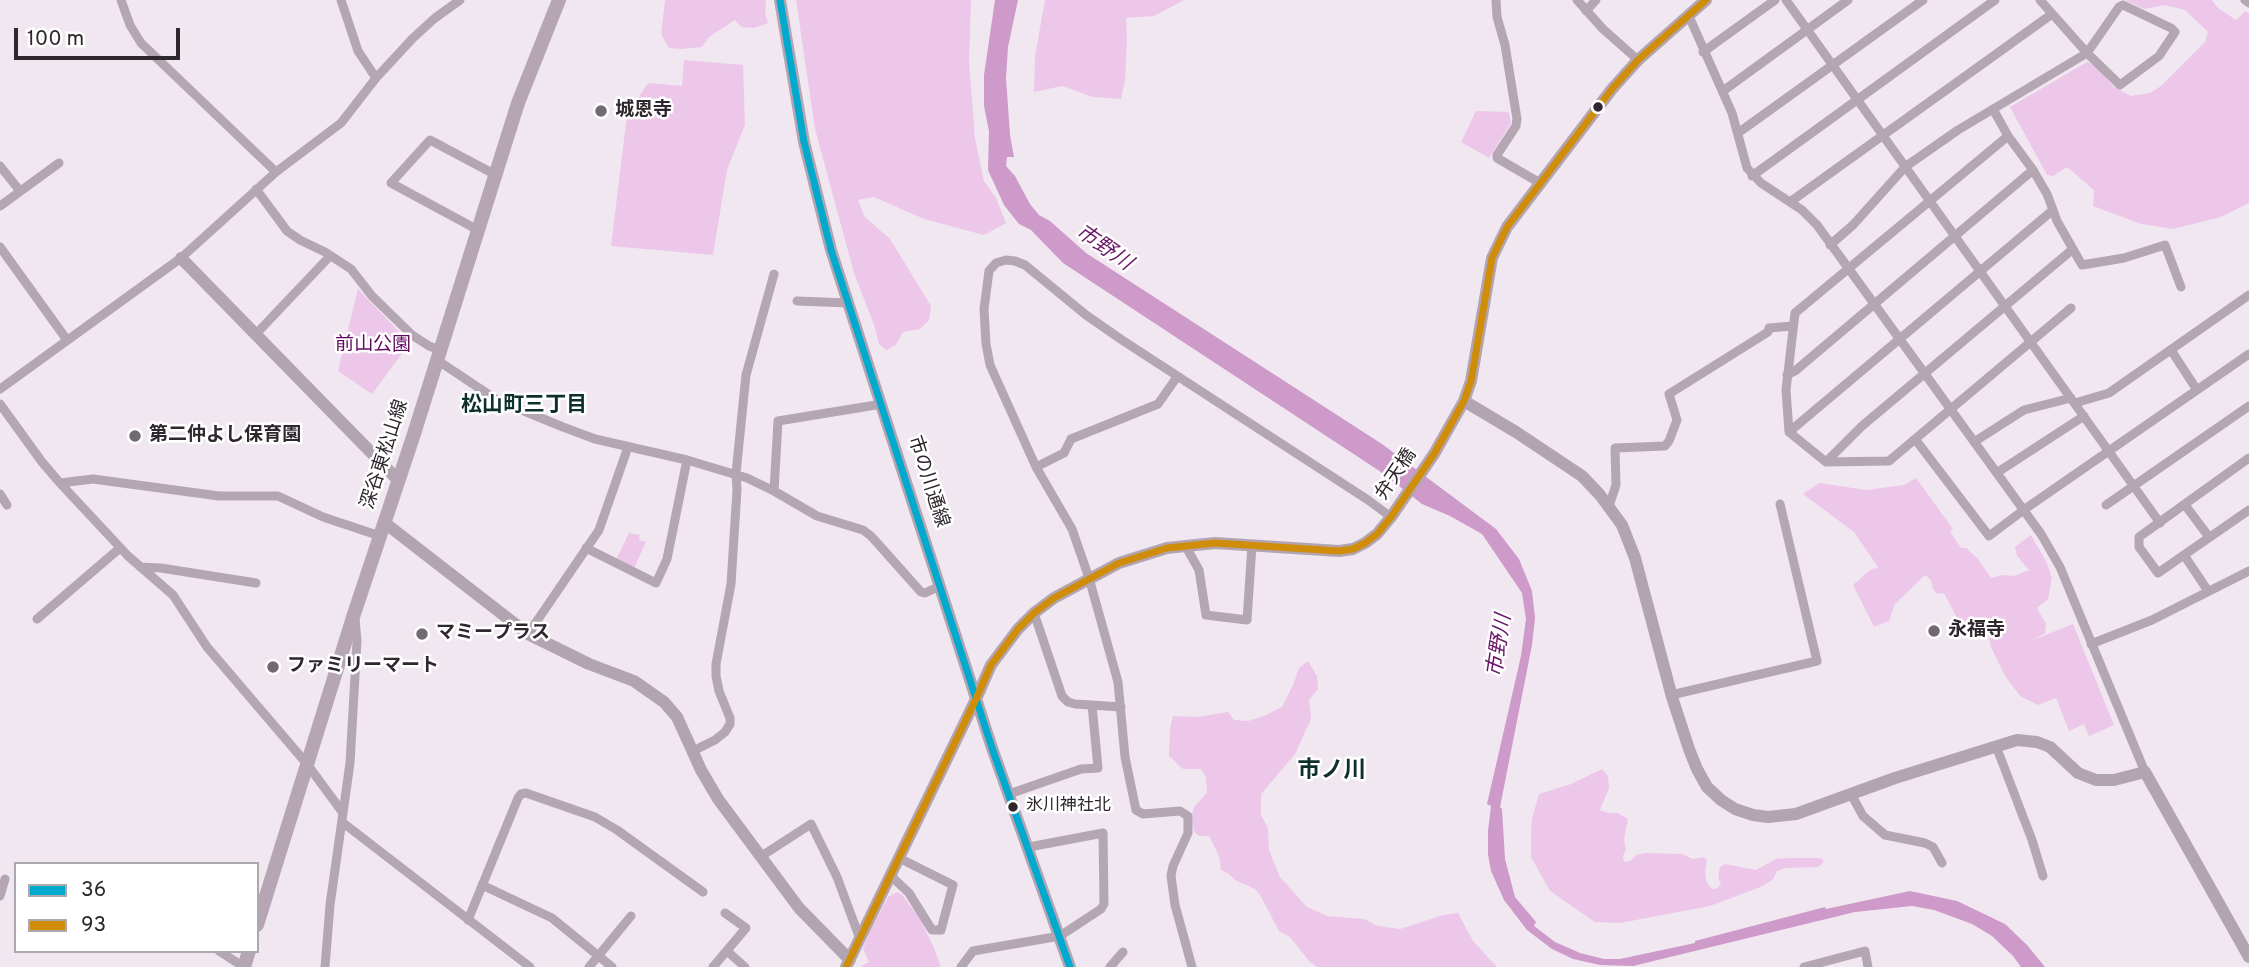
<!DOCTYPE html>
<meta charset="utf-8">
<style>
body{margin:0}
#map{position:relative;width:2249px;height:967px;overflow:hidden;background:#f1e7f0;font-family:Overpass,sans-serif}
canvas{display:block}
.legend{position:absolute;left:14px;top:862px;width:245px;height:91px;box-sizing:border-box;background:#fff;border:2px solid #aba9ab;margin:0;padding:9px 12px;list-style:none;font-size:21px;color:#2e272d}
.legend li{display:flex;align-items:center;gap:14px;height:35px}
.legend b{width:35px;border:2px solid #aba9ab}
.scale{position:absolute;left:14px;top:28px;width:166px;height:32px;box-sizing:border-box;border:4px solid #2e272d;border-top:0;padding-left:9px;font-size:21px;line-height:24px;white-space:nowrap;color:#2e272d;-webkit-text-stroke:5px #fff;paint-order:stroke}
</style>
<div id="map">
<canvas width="2249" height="967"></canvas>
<ul class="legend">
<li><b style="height:9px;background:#00a9ce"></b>36</li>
<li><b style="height:9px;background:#cf8d09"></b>93</li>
</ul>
<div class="scale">100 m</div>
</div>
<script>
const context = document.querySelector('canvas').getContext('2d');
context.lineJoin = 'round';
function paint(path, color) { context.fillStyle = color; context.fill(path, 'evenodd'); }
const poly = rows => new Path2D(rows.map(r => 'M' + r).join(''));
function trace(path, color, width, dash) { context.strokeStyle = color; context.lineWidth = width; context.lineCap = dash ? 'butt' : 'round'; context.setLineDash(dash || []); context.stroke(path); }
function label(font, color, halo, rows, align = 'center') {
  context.font = font + ' Overpass,"Noto Sans JP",sans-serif'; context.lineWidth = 5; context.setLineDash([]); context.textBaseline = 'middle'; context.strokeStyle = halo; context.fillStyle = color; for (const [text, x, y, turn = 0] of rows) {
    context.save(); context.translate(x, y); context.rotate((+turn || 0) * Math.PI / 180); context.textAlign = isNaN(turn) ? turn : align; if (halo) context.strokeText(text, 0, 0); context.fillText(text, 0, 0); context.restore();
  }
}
paint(poly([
 [665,0,766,0,765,12,768,23,754,28,741,27,735,20,709,37,702,47,681,49,669,48,661,34],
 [796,0,971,0,969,62,975,139,984,181,996,198,1006,223,984,235,924,219,874,197,858,200,864,216,890,239,931,306,929,320,920,329,903,332,896,345,886,350,879,344,874,325,854,273,815,129],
 [1045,0,1184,0,1154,16,1126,18,1127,39,1125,80,1121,99,1093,97,1062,86,1034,92,1035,56],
 [2125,0,2212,0,2218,8,2236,20,2245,11,2249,14,2249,203,2221,217,2173,229,2141,224,2093,206,2094,190,2067,167,2053,176,2047,175,2010,107,2087,62,2095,65,2113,86,2131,96,2150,93,2161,86,2205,42,2208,32,2185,10,2165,5,2144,9],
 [684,60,743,65,745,125,727,170,713,255,611,246,627,115,648,83,682,86],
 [1476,111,1509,112,1511,123,1489,158,1461,142],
 [358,289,410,343,372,394,338,371],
 [1916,478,1953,529,1950,532,1961,548,1966,548,1978,559,1991,578,2003,575,2014,576,2029,570,2017,556,2015,547,2031,535,2047,563,2052,578,2048,599,2037,608,2046,624,2045,633,2033,640,2073,624,2114,725,2089,736,2084,724,2069,731,2056,698,2038,705,2020,696,2005,676,1991,647,1984,619,1965,626,1957,618,1944,593,1937,594,1933,589,1931,580,1925,575,1895,604,1889,621,1874,627,1853,585,1870,570,1878,567,1854,532,1803,494,1819,483,1866,490,1904,485],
 [629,533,640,535,639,540,646,542,634,568,616,560],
 [1308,661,1317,676,1318,689,1309,700,1311,719,1295,754,1261,794,1261,815,1268,828,1269,850,1280,877,1307,907,1327,916,1364,919,1378,926,1400,929,1443,915,1458,913,1473,941,1497,967,1317,967,1310,962,1290,937,1279,931,1260,895,1255,889,1235,880,1229,874,1221,870,1219,856,1209,836,1199,836,1194,832,1192,816,1194,807,1207,793,1206,777,1201,769,1183,769,1169,756,1170,728,1173,716,1197,717,1228,712,1234,720,1248,721,1266,715,1282,707,1293,685,1299,668],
 [1602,769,1608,776,1609,788,1600,810,1608,813,1618,813,1628,819,1624,840,1626,849,1623,856,1624,862,1630,861,1636,855,1646,853,1682,854,1693,859,1704,857,1707,861,1705,871,1706,881,1712,889,1718,888,1721,883,1718,878,1720,867,1725,864,1756,870,1776,859,1787,858,1821,858,1824,862,1818,867,1785,868,1777,871,1773,879,1763,886,1710,906,1620,923,1595,922,1550,891,1531,857,1531,834,1532,818,1539,794,1571,784],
 [897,892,902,895,919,917,934,948,941,967,860,967,869,962,863,949,871,929,888,897]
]), '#ecc7e9');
paint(poly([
 [995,0,1018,0,1008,47,1006,78,1010,135,1014,157,1007,157,1006,166,1015,176,1030,204,1039,215,1050,221,1086,253,1382,444,1496,529,1519,559,1532,591,1535,618,1532,645,1500,807,1502,809,1505,859,1515,897,1536,922,1534,926,1555,942,1580,953,1604,959,1620,959,1695,943,1695,941,1825,907,1826,909,1910,891,1957,901,2005,924,2027,945,2045,967,2021,967,2013,956,1992,936,1972,924,1934,910,1912,906,1855,912,1633,966,1600,965,1573,959,1552,949,1527,930,1504,900,1491,871,1488,854,1488,831,1491,806,1487,804,1521,656,1526,619,1522,593,1482,534,1450,516,1422,504,1381,472,1063,263,1031,230,1019,224,1004,205,988,170,989,131,984,106,984,75]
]), '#cd9aca');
trace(poly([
 [121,0,130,25,141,43,276,172],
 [341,0,358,51,376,78],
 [1496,0,1497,17,1505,45,1517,119,1516,126,1497,155,1497,158,1540,183],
 [1577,0,1603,29,1638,60],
 [1786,0,2160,523],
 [2245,0,2249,3],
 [2123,5,2171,28,2175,32,2159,56,2120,85,2087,53,2119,7,2123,5],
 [1586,11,1596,0],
 [1688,14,1732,113,1747,168,1761,183,1802,210,1817,225,2041,534,2060,567,2145,772],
 [1703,52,1775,0],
 [1723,91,1848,0],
 [1738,133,1923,0],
 [2008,136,1795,313,1786,390,1789,432,1826,462,1889,461,2071,308],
 [0,166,20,191],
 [1752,176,1995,0],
 [256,189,287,231,300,240,325,252,351,269,372,296,412,335,429,346,440,350],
 [1790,202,2052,14],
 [0,206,59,163],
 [2053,210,2057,221,2082,265,2124,258,2165,245,2181,287],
 [478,230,391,183,430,140,496,175],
 [1830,245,1853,225,1905,167,1958,130,2087,53,2040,0],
 [0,247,67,340],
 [797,301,849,303],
 [256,334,330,256],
 [2171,350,2197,390],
 [437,360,497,400,563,427,595,439,687,460,747,478,774,491,817,516,863,530,871,536,921,592,925,593,940,586],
 [1787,375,1795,371,2033,170],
 [0,389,181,258,276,172,341,123,376,78,413,38,435,18,460,0],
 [2075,403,2109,393,2249,295],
 [0,404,42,462,60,483,128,556,173,595,207,647,307,764,343,813],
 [1789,432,2053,210,2047,194,2033,170,2008,136,1993,109],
 [1915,439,1989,536,2025,509,2249,354],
 [1974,442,2024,410,2071,398],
 [2249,458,2139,537,2139,547,2158,573,2249,510],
 [1826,462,1862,426,2073,249],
 [1036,467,1064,453,1071,439,1158,404,1177,377],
 [1998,472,2084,416],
 [60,483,93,479,219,496,278,496,323,517,380,536],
 [774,491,778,421,882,404],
 [0,494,7,505],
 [2106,505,2249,406],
 [2185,505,2209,537],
 [1609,506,1616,485,1615,448,1665,446,1669,441,1677,420,1669,394,1768,332,1769,328,1792,326],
 [1185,545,1199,570,1206,615,1247,620,1252,545],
 [586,548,656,583,667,559,687,460],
 [2184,555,2208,591],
 [140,567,161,568,256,583],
 [1034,613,1062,696,1068,702,1075,704,1121,707],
 [37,619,120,548],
 [528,634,599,530,628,447],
 [2091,644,2152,620,2249,571],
 [1671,695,1817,661,1780,504],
 [1996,746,2032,840,2043,876],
 [693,751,715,740,725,732,730,724,730,718,719,691,716,676,716,664,731,584,737,490,736,473,746,375,774,274],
 [1009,794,1081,769,1098,768,1092,705],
 [1851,794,1863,816,1885,835,1925,843,1933,847,1942,863],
 [342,822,530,967],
 [760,857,811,824,837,877,860,939],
 [890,875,909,893,932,930,941,930,953,885,899,858],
 [482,885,552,918,612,967],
 [0,896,5,879],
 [468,920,518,798,521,794,526,793,595,817,617,830,703,892],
 [219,951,244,967],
 [727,951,745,967],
 [325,967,330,905,350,763,357,641,355,619],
 [589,967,631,916],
 [713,967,746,928,725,913],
 [961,967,973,951,1060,936,1101,909,1104,904,1103,833,1029,847],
 [1110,967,1123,952],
 [1192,967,1175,905,1171,876,1173,866,1188,833,1188,816,1180,811,1143,814,1136,810,1125,757,1118,682,1089,578,1072,529,1036,467,990,365,986,344,984,309,989,271,996,263,1006,260,1015,261,1025,265,1086,315,1122,340,1368,500,1391,517],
 [1804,967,1865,951,1868,967]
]), '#b5a6b4', 9);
trace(poly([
 [780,0,804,142,831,250,992,748,1070,967],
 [181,258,398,480],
 [1464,401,1516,432,1582,476,1600,495,1622,525,1635,558,1672,697,1689,749,1697,769,1707,787,1721,800,1735,809,1753,815,1768,817,1796,814,1895,778,2017,740,2037,742,2050,747,2078,773,2096,780,2114,780,2145,772,2249,957],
 [385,523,528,634,589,664,634,681,664,702,677,717,701,770,718,799,799,908,850,960],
 [846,967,976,699,991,665,1018,629,1034,613,1054,598,1119,563,1167,548,1215,543,1339,551,1353,549,1365,543,1377,534,1391,517,1434,454,1464,401,1471,381,1492,258,1507,227,1612,89,1638,60,1706,0]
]), '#b3a4b2', 12);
trace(poly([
 [257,925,354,614,413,437,518,103,559,0],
 [244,967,249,951]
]), '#b6a6b4', 14);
trace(poly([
 [780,0,804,142,831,250,992,748,1070,967]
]), '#00a9ce', 7);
trace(poly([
 [846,967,976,699,991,665,1018,629,1034,613,1054,598,1119,563,1167,548,1215,543,1339,551,1353,549,1365,543,1377,534,1391,517,1434,454,1464,401,1471,381,1492,258,1507,227,1612,89,1638,60,1706,0]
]), '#cf8d09', 7);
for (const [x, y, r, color] of [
 [1598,107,6,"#2e272d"],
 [601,111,7,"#726a71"],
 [135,436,7,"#726a71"],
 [1934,631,7,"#726a71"],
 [422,634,7,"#726a71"],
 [273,667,7,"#726a71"],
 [1013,807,6,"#2e272d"]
]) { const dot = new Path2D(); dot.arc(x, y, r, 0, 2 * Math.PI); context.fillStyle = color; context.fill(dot); trace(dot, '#fff', 2.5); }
label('17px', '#2e272d', '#fff', [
 ["氷川神社北",1026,807]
], 'left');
label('bold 19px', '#2e272d', '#fff', [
 ["城恩寺",615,111],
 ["第二仲よし保育園",149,436],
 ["永福寺",1948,631],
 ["マミープラス",436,634],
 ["ファミリーマート",287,667]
], 'left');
label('19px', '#61095f', '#fff', [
 ["前山公園",373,346]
]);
label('19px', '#2e272d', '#fff', [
 ["深谷東松山線",386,455,-72],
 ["弁天橋",1397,475,-56],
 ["市の川通線",927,482,72]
]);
label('italic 21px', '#6b1769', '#fff', [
 ["市野川",1103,249,35],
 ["市野川",1501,646,-81]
]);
label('bold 21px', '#0f302a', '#fff', [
 ["松山町三丁目",524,407]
]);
label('bold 23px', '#0f302a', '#fff', [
 ["市ノ川",1332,772]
]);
</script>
